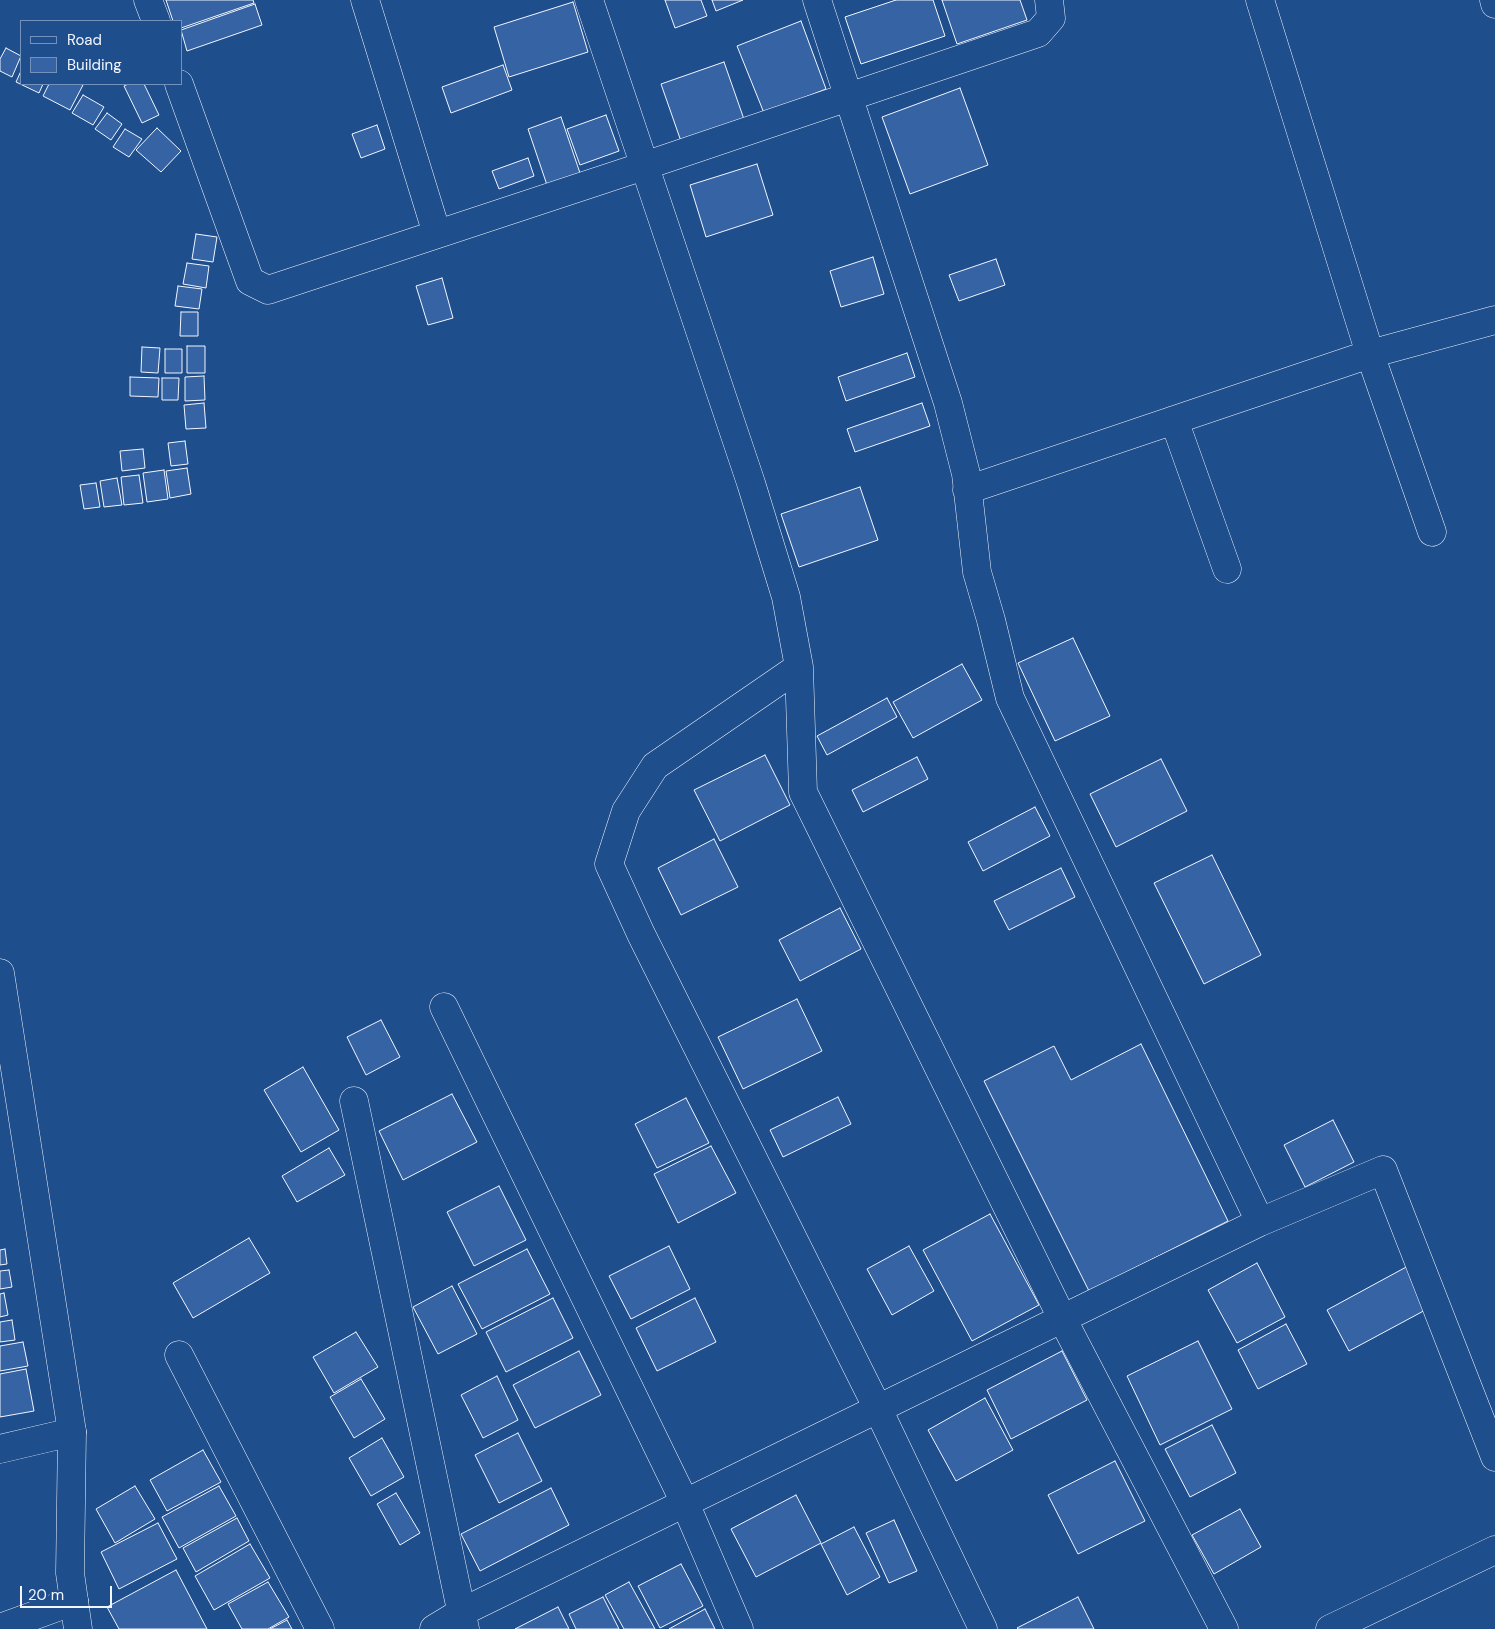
<!DOCTYPE html>
<style>
body{margin:0}
#map{position:relative;width:1495px;height:1629px;overflow:hidden;background:#1f4e8c;font-family:"DM Sans",sans-serif}
canvas{display:block}
.legend{position:absolute;left:20px;top:20px;width:162px;height:65px;box-sizing:border-box;background:#1f4e8c;border:1px solid #7391ba;margin:0;padding:6px 9px;list-style:none;font-size:15px;color:#f2f6ff}
.legend li{display:flex;align-items:center;gap:10px;height:25px}
.legend b{width:25px;border:1px solid #7391ba}
.scale{position:absolute;left:20px;top:1586px;width:92px;height:22px;box-sizing:border-box;border:2px solid #f2f6ff;border-top:0;padding-left:6px;font-size:15px;line-height:18px;white-space:nowrap;color:#f2f6ff;-webkit-text-stroke:4px #1f4e8c;paint-order:stroke}
</style>
<div id="map">
<canvas width="1495" height="1629"></canvas>
<ul class="legend">
<li><b style="height:6px;background:#1f4e8c"></b>Road</li>
<li><b style="height:14px;background:#3563a3"></b>Building</li>
</ul>
<div class="scale">20 m</div>
</div>
<script>
const context = document.querySelector('canvas').getContext('2d');
context.lineJoin = 'round';
function paint(path, color) { context.fillStyle = color; context.fill(path, 'evenodd'); }
const poly = rows => new Path2D(rows.map(r => 'M' + r).join(''));
function trace(path, color, width, dash) { context.strokeStyle = color; context.lineWidth = width; context.lineCap = dash ? 'butt' : 'round'; context.setLineDash(dash || []); context.stroke(path); }
const building = poly([
 [166,0,253,0,254,3,181,28,181,21,173,21,166,0],
 [665,0,701,0,707,16,675,28,665,0],
 [712,0,743,0,716,11,712,0],
 [896,0,933,0,945,36,861,64,845,17,896,0],
 [942,0,1020,0,1027,20,957,44,942,0],
 [573,2,588,52,509,77,494,27,573,2],
 [255,4,262,25,187,51,181,30,255,4],
 [801,21,826,89,764,113,737,46,801,21],
 [6,48,21,56,12,77,0,71,0,59,6,48],
 [724,62,746,125,683,147,661,84,724,62],
 [503,65,512,90,451,113,442,87,503,65],
 [21,71,21,84,43,84,39,93,16,82,21,71],
 [49,84,81,84,83,85,70,110,43,96,49,84],
 [128,84,144,84,159,115,142,123,124,86,128,84],
 [960,88,988,165,910,194,882,117,960,88],
 [83,95,104,107,93,125,72,113,83,95],
 [107,113,122,124,111,140,95,129,107,113],
 [606,115,619,151,580,165,567,129,606,115],
 [561,117,581,176,548,188,528,129,561,117],
 [377,125,385,149,361,158,352,134,377,125],
 [157,128,181,151,161,172,136,150,157,128],
 [125,129,142,139,129,157,113,147,125,129],
 [528,158,534,176,499,189,492,171,528,158],
 [757,164,773,215,706,237,690,185,757,164],
 [196,234,217,237,213,262,192,259,196,234],
 [873,257,884,294,841,307,830,271,873,257],
 [996,259,1005,285,959,301,949,275,996,259],
 [187,263,209,266,206,288,183,284,187,263],
 [442,278,453,318,428,325,416,286,442,278],
 [178,286,202,289,199,309,175,306,178,286],
 [181,312,198,312,198,336,180,336,181,312],
 [187,346,205,346,205,373,187,373,187,346],
 [142,347,160,348,158,373,141,372,142,347],
 [165,349,182,349,182,373,165,373,165,349],
 [907,353,915,377,846,401,838,377,907,353],
 [204,376,205,400,185,401,185,377,204,376],
 [130,377,159,378,158,397,130,396,130,377],
 [162,378,179,378,178,400,162,400,162,378],
 [204,403,206,428,186,429,184,405,204,403],
 [922,403,930,426,855,452,847,429,922,403],
 [185,441,188,464,171,466,168,443,185,441],
 [143,449,145,468,122,471,120,451,143,449],
 [187,468,191,494,170,498,166,471,187,468],
 [164,470,168,499,147,502,143,473,164,470],
 [139,475,143,503,124,505,121,477,139,475],
 [117,478,122,505,104,507,100,481,117,478],
 [96,483,100,507,84,509,80,485,96,483],
 [860,487,878,540,799,567,781,514,860,487],
 [1073,638,1110,716,1055,741,1018,663,1073,638],
 [962,664,982,700,913,738,893,702,962,664],
 [887,698,897,717,827,755,817,736,887,698],
 [765,755,790,805,720,841,694,790,765,755],
 [917,757,928,779,863,812,852,790,917,757],
 [1161,759,1187,811,1116,847,1090,794,1161,759],
 [1035,807,1050,836,983,871,968,842,1035,807],
 [714,839,738,887,681,915,658,868,714,839],
 [1212,855,1261,955,1204,984,1154,883,1212,855],
 [1061,868,1075,897,1009,930,994,901,1061,868],
 [840,908,861,949,800,981,779,940,840,908],
 [797,999,822,1051,743,1089,718,1037,797,999],
 [381,1020,400,1057,366,1075,347,1037,381,1020],
 [1141,1044,1228,1221,1089,1291,984,1081,1054,1046,1071,1080,1141,1044],
 [303,1067,339,1130,301,1152,264,1090,303,1067],
 [452,1094,477,1142,403,1180,379,1131,452,1094],
 [838,1097,851,1124,783,1157,770,1130,838,1097],
 [686,1098,709,1143,657,1168,635,1124,686,1098],
 [1333,1120,1354,1162,1305,1187,1284,1145,1333,1120],
 [711,1146,736,1193,678,1223,654,1174,711,1146],
 [329,1148,345,1175,297,1202,282,1176,329,1148],
 [499,1186,526,1240,474,1266,447,1212,499,1186],
 [990,1214,1039,1305,972,1341,923,1250,990,1214],
 [249,1238,270,1273,193,1318,173,1283,249,1238],
 [669,1246,690,1289,631,1319,609,1276,669,1246],
 [909,1246,934,1291,892,1315,867,1269,909,1246],
 [5,1249,7,1264,0,1265,0,1250,5,1249],
 [527,1249,550,1294,482,1329,458,1284,527,1249],
 [1421,1259,1444,1300,1349,1351,1327,1310,1421,1259],
 [1257,1263,1285,1317,1237,1343,1208,1290,1257,1263],
 [9,1270,12,1287,0,1289,0,1271,9,1270],
 [452,1286,477,1334,438,1354,413,1307,452,1286],
 [4,1293,8,1315,0,1317,0,1294,4,1293],
 [553,1298,573,1338,506,1372,486,1332,553,1298],
 [695,1298,716,1342,657,1371,636,1328,695,1298],
 [12,1320,15,1340,0,1342,0,1322,12,1320],
 [1286,1324,1307,1364,1258,1389,1238,1350,1286,1324],
 [356,1332,378,1367,334,1393,313,1357,356,1332],
 [1198,1341,1232,1409,1160,1445,1127,1376,1198,1341],
 [23,1342,28,1366,0,1371,0,1346,23,1342],
 [579,1351,601,1395,535,1428,513,1385,579,1351],
 [1062,1351,1087,1400,1011,1439,987,1390,1062,1351],
 [26,1369,34,1411,0,1417,0,1374,26,1369],
 [497,1376,518,1420,483,1438,461,1395,497,1376],
 [361,1379,385,1419,354,1438,330,1397,361,1379],
 [985,1398,1013,1450,956,1481,928,1430,985,1398],
 [1212,1425,1236,1473,1190,1497,1165,1449,1212,1425],
 [518,1433,542,1481,499,1503,475,1455,518,1433],
 [382,1438,404,1477,371,1496,349,1458,382,1438],
 [203,1450,221,1482,167,1511,150,1480,203,1450],
 [1115,1461,1145,1521,1078,1554,1048,1495,1115,1461],
 [135,1486,155,1519,115,1543,96,1509,135,1486],
 [219,1486,236,1516,179,1548,162,1517,219,1486],
 [551,1488,569,1525,480,1571,461,1534,551,1488],
 [396,1493,420,1533,400,1545,377,1504,396,1493],
 [796,1495,821,1543,756,1577,731,1529,796,1495],
 [1240,1509,1261,1547,1214,1574,1192,1535,1240,1509],
 [237,1518,249,1541,196,1572,183,1548,237,1518],
 [894,1520,917,1571,889,1583,866,1533,894,1520],
 [158,1523,177,1559,119,1589,101,1552,158,1523],
 [854,1527,880,1577,847,1595,821,1544,854,1527],
 [250,1544,270,1578,214,1610,195,1576,250,1544],
 [681,1564,703,1606,660,1628,638,1586,681,1564],
 [176,1570,207,1629,119,1629,107,1607,176,1570],
 [268,1582,289,1617,268,1629,242,1629,228,1604,268,1582],
 [629,1582,655,1629,624,1629,605,1595,629,1582],
 [603,1597,619,1629,576,1629,569,1614,603,1597],
 [1078,1597,1094,1629,1018,1629,1017,1628,1078,1597],
 [558,1607,569,1629,515,1629,558,1607],
 [705,1609,715,1629,669,1629,705,1609],
 [287,1620,292,1629,270,1629,287,1620]
]);
paint(building, '#3563a3');
trace(building, '#f2f6ff', 1);
const street = poly([
 [148,0,156,21],
 [365,0,437,234],
 [589,0,751,483,786,597,799,667,803,792,1063,1320,1224,1629],
 [817,0,948,403,966,474,977,572,991,620,1010,698,1260,1222],
 [1260,0,1370,354,1432,532],
 [1494,0,1495,4],
 [179,84,250,281,268,290,644,166,1038,33,1051,18,1049,0],
 [1174,420,1227,569],
 [967,490,1370,354,1495,320],
 [799,667,655,766,626,811,609,864,641,934,878,1409,983,1629],
 [444,1007,685,1503,739,1629],
 [354,1101,465,1629],
 [179,1355,320,1629],
 [0,1449,72,1432],
 [0,1628,74,1601],
 [434,1629,462,1612,1260,1222,1383,1170,1495,1457],
 [1330,1629,1495,1550]
]);
const secondary = poly([
 [0,973,72,1432,70,1573,78,1629]
]);
trace(street, '#f2f6ff', 29);
trace(secondary, '#f2f6ff', 29);
trace(street, '#1f4e8c', 28);
trace(secondary, '#1f4e8c', 28);
</script>
